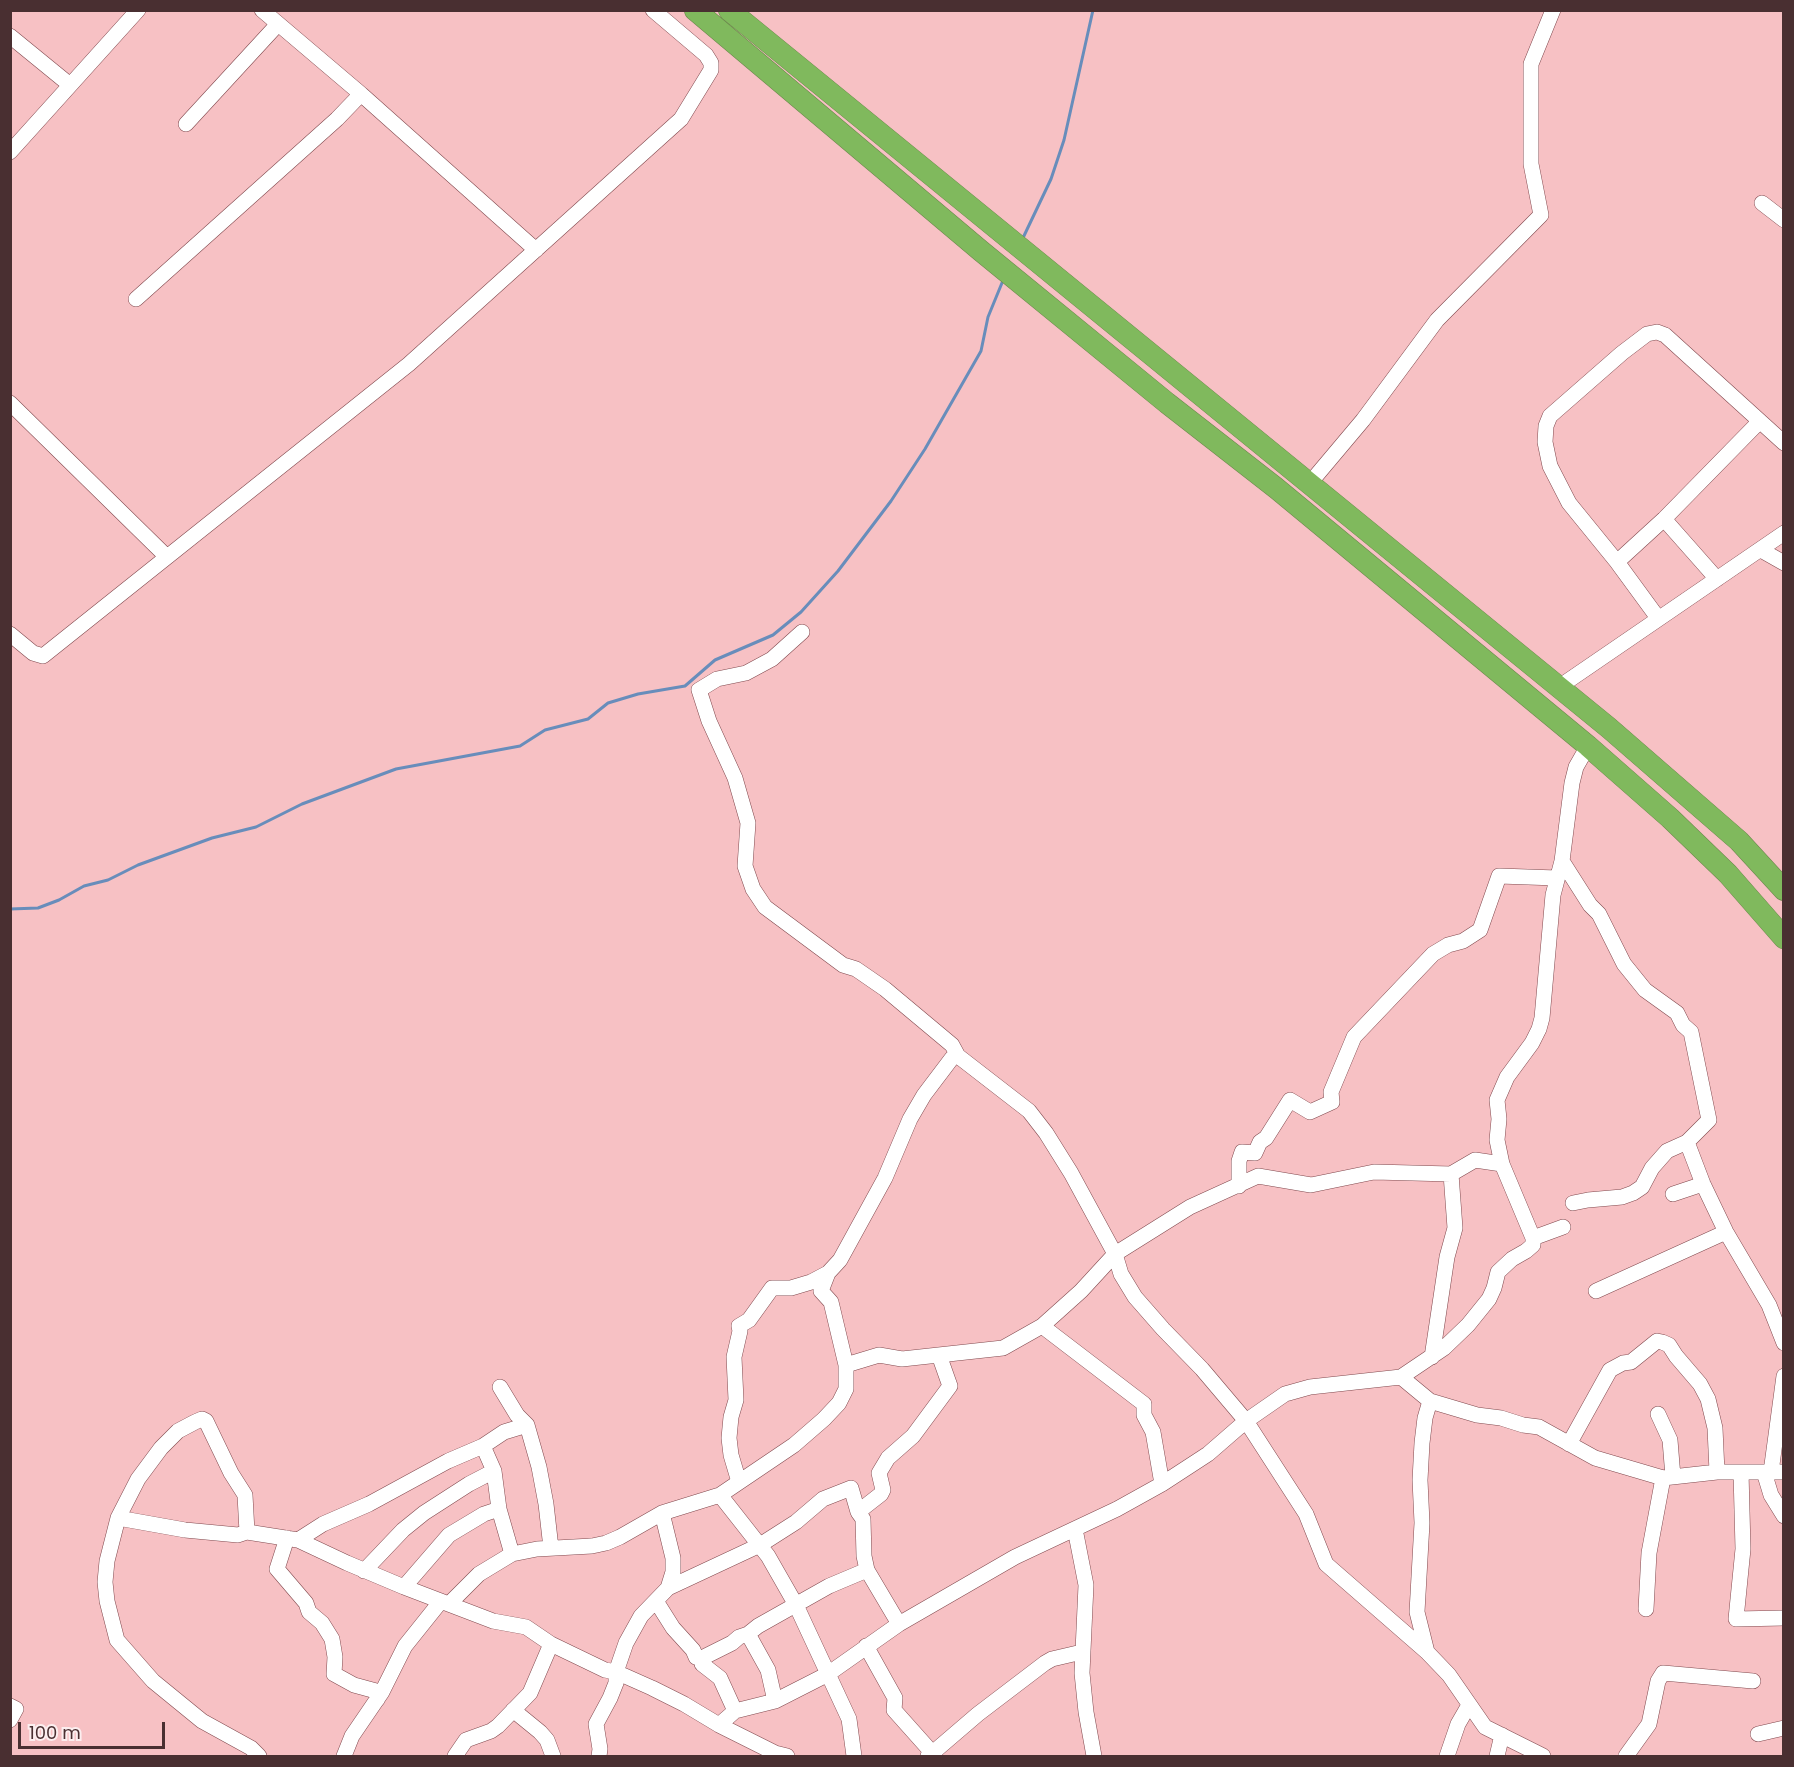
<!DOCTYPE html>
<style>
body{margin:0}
#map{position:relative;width:1794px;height:1767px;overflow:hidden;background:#f7c1c4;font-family:Poppins,sans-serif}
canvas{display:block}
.frame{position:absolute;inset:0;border:12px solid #492f31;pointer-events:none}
.scale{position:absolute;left:18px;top:1722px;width:147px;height:27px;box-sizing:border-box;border:3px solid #492f31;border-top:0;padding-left:8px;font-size:18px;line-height:21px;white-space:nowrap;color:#492f31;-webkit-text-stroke:4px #fceeef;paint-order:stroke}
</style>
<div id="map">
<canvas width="1794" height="1767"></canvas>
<div class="frame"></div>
<div class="scale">100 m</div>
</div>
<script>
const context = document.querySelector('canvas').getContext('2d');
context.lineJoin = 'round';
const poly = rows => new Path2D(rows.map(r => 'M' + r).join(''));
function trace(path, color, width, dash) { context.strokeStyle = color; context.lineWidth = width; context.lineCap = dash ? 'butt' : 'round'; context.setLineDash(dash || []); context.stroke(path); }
trace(poly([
 [1022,240,1051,179,1064,140,1093,10],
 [10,909,38,908,59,900,84,886,108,880,138,865,212,838,256,827,302,804,396,769,520,746,545,730,588,719,608,703,638,694,685,686,715,660,773,635,801,612,838,571,891,501,925,449,981,351,988,317,1004,278]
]), '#688dbb', 3);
const minor = poly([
 [262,10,361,94,536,250],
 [10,36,70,85],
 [186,124,278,24],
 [10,152,138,10],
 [1762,203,1784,220],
 [136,299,337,119,361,94],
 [10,403,167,557],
 [1310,483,1363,420,1437,320,1541,215,1531,164,1531,64,1553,10],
 [1664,519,1717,579],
 [1761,550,1784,563],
 [1617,562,1664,519,1760,421],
 [1658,618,1617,562,1569,503,1550,466,1545,442,1546,426,1550,416,1622,353,1647,334,1657,332,1665,335,1784,443],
 [802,632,772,659,746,673,717,679,699,690,709,721,735,778,748,823,745,866,753,889,765,907,843,965,856,969,885,989,952,1045,958,1056],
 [10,634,33,653,43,656,409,364,681,119,711,70,711,63,706,55,653,10],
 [1559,687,1784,533],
 [1562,861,1590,905,1599,914,1624,964,1645,990,1677,1013,1683,1025,1691,1032,1709,1120,1687,1142,1667,1151,1652,1168,1642,1187,1633,1193,1622,1197,1588,1200,1573,1203],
 [1687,1142,1703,1184,1726,1232,1769,1305,1784,1343],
 [1239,1186,1239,1161,1242,1152,1255,1153,1260,1142,1266,1138,1290,1100,1310,1112,1332,1102,1331,1092,1354,1037,1433,954,1448,945,1463,941,1480,930,1499,876,1557,878],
 [1673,1194,1703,1184],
 [1533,1238,1563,1227],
 [1596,1291,1726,1232],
 [1042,1326,1144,1404,1144,1415,1153,1432,1162,1484],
 [1432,1357,1447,1257,1455,1228,1451,1174],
 [846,1365,879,1355,902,1359,1003,1348,1042,1326,1081,1291,1115,1254,1190,1207,1258,1176,1311,1185,1374,1172,1451,1174,1475,1160,1502,1164],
 [1401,1377,1430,1401,1477,1415,1501,1418,1523,1425,1539,1427,1595,1458,1663,1478,1717,1472,1784,1472],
 [500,1387,517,1415,527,1425,539,1467,546,1504,551,1548],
 [1658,1414,1670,1440,1673,1477],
 [1569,1444,1610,1370,1623,1363,1631,1362,1657,1341,1662,1342,1669,1345,1676,1356,1700,1384,1708,1399,1715,1428,1717,1472],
 [483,1446,494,1471,499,1509,512,1554],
 [1741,1472,1743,1549,1736,1619,1784,1618],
 [1764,1472,1771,1495,1784,1516],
 [1771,1472,1784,1376],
 [739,1482,731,1455,729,1438,731,1417,736,1400,734,1357,740,1331,739,1326,749,1320,772,1288,791,1288,811,1282,828,1273],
 [720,1495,768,1556,796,1605,849,1719,854,1756],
 [662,1513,673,1558,673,1572,668,1588],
 [118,1518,185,1530,238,1535,247,1532,298,1540,347,1563,404,1587,493,1621,526,1627,551,1644,605,1670,616,1672,652,1688,684,1704,719,1725,775,1753,787,1756],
 [1075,1529,1086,1585,1082,1673,1086,1712,1094,1756],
 [247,1532,245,1495,231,1473,206,1421,202,1419,195,1422,178,1431,161,1448,138,1479,118,1518,107,1561,105,1582,107,1601,117,1640,153,1681,202,1721,251,1748,259,1756],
 [287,1538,277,1569,306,1603,309,1612,322,1623,332,1639,335,1657,334,1674,354,1685,376,1691,380,1694,377,1700],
 [298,1540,323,1524,369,1504,448,1461,483,1446,504,1432,527,1425],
 [364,1571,403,1530,424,1513,469,1484,494,1471],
 [404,1587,449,1535,484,1514,499,1509],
 [656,1601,673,1628,693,1650,696,1657,702,1658,702,1664,720,1678,735,1711],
 [449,1604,479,1574,512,1554,537,1549,592,1546,606,1543,620,1537,662,1513,720,1495,794,1445,824,1419,839,1403,846,1389,846,1365,831,1302,821,1291,828,1273,840,1260,885,1178,910,1119,924,1095,952,1058,958,1056,1029,1111,1046,1133,1071,1173,1115,1254,1121,1274,1135,1297,1163,1329,1202,1369,1246,1421,1306,1514,1326,1564,1427,1652,1449,1675,1485,1727,1543,1756],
 [1646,1609,1649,1553,1663,1478],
 [899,1624,867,1570,864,1556,863,1519,858,1512,881,1494,883,1490,879,1473,888,1458,913,1436,950,1386,939,1355],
 [748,1634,768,1670,775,1701],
 [866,1646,895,1698,894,1710,927,1747,930,1751,928,1756],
 [1427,1652,1417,1612,1422,1523,1420,1480,1422,1443,1425,1418,1430,1401],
 [702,1658,732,1643,739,1637,748,1634,758,1626,829,1586,867,1570],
 [10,1706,16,1709,10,1720],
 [513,1710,540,1732,547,1740,553,1756],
 [719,1725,735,1711,775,1701,828,1674,899,1624,1015,1557,1117,1509,1162,1484,1208,1454,1246,1421,1285,1394,1310,1387,1401,1377,1444,1348,1468,1325,1489,1299,1494,1288,1498,1272,1512,1259,1526,1251,1533,1245,1533,1238,1502,1164,1497,1140,1499,1119,1497,1100,1507,1077,1532,1043,1539,1029,1542,1018,1553,895,1562,861,1572,783,1576,767,1588,746],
 [1758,1734,1784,1728],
 [344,1756,352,1736,382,1692,405,1646,441,1601],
 [455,1756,466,1740,491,1731,498,1726,530,1693,551,1644],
 [599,1756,600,1749,596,1724,610,1698,616,1683,616,1672,626,1643,641,1616,668,1588,760,1545,796,1522,823,1499,851,1488,858,1512],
 [929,1756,978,1714,1045,1663,1052,1659,1082,1652],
 [1447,1756,1458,1724,1469,1705],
 [1497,1756,1502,1735],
 [1626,1756,1649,1724,1658,1681,1663,1673,1753,1681]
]);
const highway = poly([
 [695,10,981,251,1167,403,1276,488,1588,746,1670,818,1728,874,1784,938],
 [729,10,1609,728,1739,841,1784,890]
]);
trace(minor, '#81494e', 16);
trace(highway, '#6d894e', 22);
trace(minor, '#fff', 15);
trace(highway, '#80b95d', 21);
</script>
